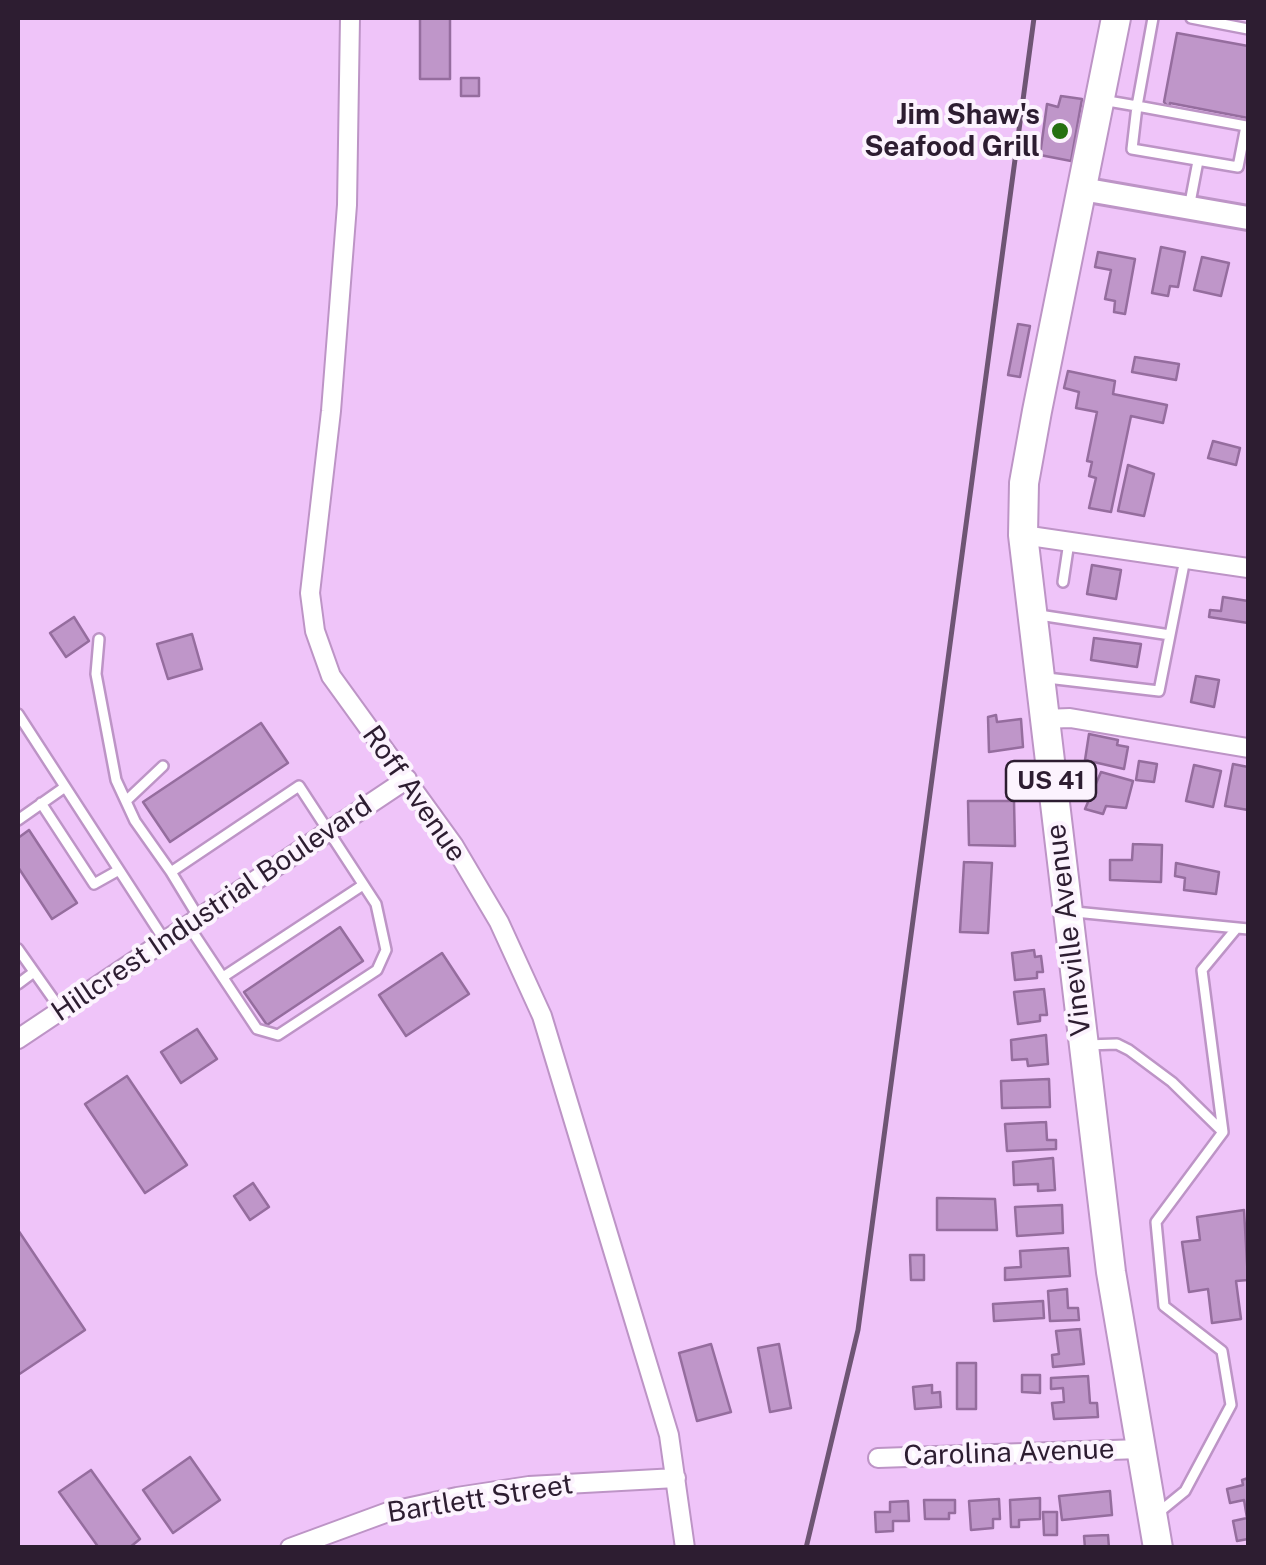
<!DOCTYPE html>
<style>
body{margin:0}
#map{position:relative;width:1266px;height:1565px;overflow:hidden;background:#efc4f9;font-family:"Public Sans",sans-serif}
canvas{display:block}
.frame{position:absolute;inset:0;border:20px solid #2d1d31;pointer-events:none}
</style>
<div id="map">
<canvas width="1266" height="1565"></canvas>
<div class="frame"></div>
</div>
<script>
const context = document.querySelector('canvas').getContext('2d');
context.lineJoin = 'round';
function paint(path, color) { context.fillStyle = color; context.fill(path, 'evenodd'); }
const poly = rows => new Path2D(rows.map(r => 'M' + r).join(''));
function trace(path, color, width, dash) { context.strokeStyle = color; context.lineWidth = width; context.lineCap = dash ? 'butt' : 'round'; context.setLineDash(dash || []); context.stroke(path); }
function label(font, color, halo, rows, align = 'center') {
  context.font = font + ' "Public Sans",sans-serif'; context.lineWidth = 8; context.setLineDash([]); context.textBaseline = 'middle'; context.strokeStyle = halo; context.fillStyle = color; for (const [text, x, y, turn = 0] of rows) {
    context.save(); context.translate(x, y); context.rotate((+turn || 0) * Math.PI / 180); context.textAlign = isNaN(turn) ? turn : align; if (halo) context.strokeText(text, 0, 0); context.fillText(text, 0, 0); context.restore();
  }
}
const building = poly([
 [420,18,450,18,450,79,420,79,420,18],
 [1177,33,1248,46,1248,118,1170,103,1169,108,1164,102,1177,33],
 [461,78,479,78,479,96,461,96,461,78],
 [1061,96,1082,99,1071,161,1040,155,1047,104,1058,107,1061,96],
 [1161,247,1185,252,1178,287,1170,286,1168,296,1152,293,1161,247],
 [1098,252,1135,259,1125,314,1114,312,1115,301,1105,299,1111,270,1095,267,1098,252],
 [1202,257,1229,263,1221,296,1194,290,1202,257],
 [1018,324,1030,326,1020,377,1008,375,1018,324],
 [1135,357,1179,364,1176,380,1132,372,1135,357],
 [1068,371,1115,381,1113,394,1167,405,1163,423,1131,416,1111,512,1089,508,1096,478,1089,476,1092,462,1087,461,1097,412,1076,408,1079,392,1064,388,1068,371],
 [1213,441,1240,448,1236,465,1208,458,1213,441],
 [1128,465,1154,474,1144,516,1118,511,1128,465],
 [1092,565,1121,570,1116,599,1087,594,1092,565],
 [1223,597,1248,601,1248,623,1209,617,1210,610,1221,611,1223,597],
 [74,617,89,641,66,657,50,633,74,617],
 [192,634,202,669,168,679,157,644,192,634],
 [1094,638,1141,644,1137,667,1091,660,1094,638],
 [1196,676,1219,680,1214,707,1191,702,1196,676],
 [996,715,997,722,1021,719,1023,747,989,752,988,717,996,715],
 [261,723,288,763,170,842,143,802,261,723],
 [1089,734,1118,740,1117,745,1128,747,1124,769,1085,760,1089,734],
 [1139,761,1157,764,1154,782,1136,780,1139,761],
 [1233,764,1248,767,1248,810,1225,806,1233,764],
 [1194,765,1221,771,1213,807,1186,801,1194,765],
 [1101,772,1133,781,1126,808,1106,806,1103,814,1085,809,1101,772],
 [968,801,1014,801,1015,846,969,845,968,801],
 [29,830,77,903,52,919,18,867,18,838,29,830],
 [1133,844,1162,845,1161,882,1110,880,1110,860,1132,860,1133,844],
 [964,862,992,863,988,933,960,932,964,862],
 [1176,863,1219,872,1216,894,1184,890,1185,878,1175,876,1176,863],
 [340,927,363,961,267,1025,244,992,340,927],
 [1034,950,1035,957,1041,956,1043,972,1037,972,1037,978,1015,980,1012,953,1034,950],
 [442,953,469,994,406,1036,379,995,442,953],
 [1044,989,1047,1015,1040,1015,1040,1021,1018,1024,1014,992,1044,989],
 [197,1029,217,1059,181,1083,161,1052,197,1029],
 [1046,1035,1048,1064,1028,1066,1027,1059,1012,1060,1011,1040,1046,1035],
 [127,1076,187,1165,145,1193,85,1104,127,1076],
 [1049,1079,1050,1107,1002,1108,1001,1081,1049,1079],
 [1046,1122,1047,1140,1056,1140,1056,1149,1007,1151,1005,1124,1046,1122],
 [1053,1158,1055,1190,1038,1191,1038,1184,1014,1185,1013,1162,1053,1158],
 [253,1183,269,1207,250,1220,234,1196,253,1183],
 [937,1198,995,1199,997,1230,937,1230,937,1198],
 [1062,1205,1063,1233,1017,1236,1015,1207,1062,1205],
 [1244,1210,1248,1280,1236,1281,1241,1319,1212,1323,1208,1289,1189,1292,1182,1242,1200,1240,1197,1217,1244,1210],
 [18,1230,85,1330,18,1375,18,1230],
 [1068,1248,1070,1276,1005,1280,1005,1268,1021,1267,1020,1251,1068,1248],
 [910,1255,924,1255,924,1280,911,1280,910,1255],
 [1067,1289,1068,1308,1078,1308,1079,1320,1050,1321,1048,1291,1067,1289],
 [1043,1301,1044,1318,994,1321,993,1304,1043,1301],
 [1080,1329,1084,1364,1053,1367,1052,1355,1059,1354,1056,1331,1080,1329],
 [711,1344,731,1412,697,1421,679,1353,711,1344],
 [779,1344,791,1408,770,1412,758,1348,779,1344],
 [957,1363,976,1363,976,1409,957,1409,957,1363],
 [1022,1375,1040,1375,1040,1393,1022,1392,1022,1375],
 [1088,1376,1090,1403,1097,1403,1098,1417,1054,1419,1052,1403,1064,1402,1063,1388,1051,1389,1051,1378,1088,1376],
 [932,1385,932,1393,940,1392,941,1407,915,1409,913,1387,932,1385],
 [190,1457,220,1500,173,1533,143,1490,190,1457],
 [91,1470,140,1539,129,1548,99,1548,59,1492,91,1470],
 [1248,1478,1248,1539,1237,1541,1233,1521,1247,1518,1244,1500,1230,1503,1227,1489,1243,1485,1242,1480,1248,1478],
 [1110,1491,1112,1515,1062,1520,1059,1496,1110,1491],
 [1040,1498,1040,1519,1019,1520,1019,1527,1011,1527,1010,1500,1040,1498],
 [999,1499,1000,1519,993,1519,993,1528,971,1530,969,1501,999,1499],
 [924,1500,955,1500,955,1513,949,1513,949,1519,925,1519,924,1500],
 [908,1501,909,1521,893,1521,893,1531,876,1532,875,1512,890,1512,890,1502,908,1501],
 [1043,1512,1057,1512,1057,1535,1044,1535,1043,1512],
 [1108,1535,1109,1548,1085,1548,1084,1536,1108,1535]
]);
paint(building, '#bf96c9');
trace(building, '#956d9e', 2.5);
const lane = poly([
 [1191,18,1248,29],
 [1102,100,1137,106,1246,126,1238,167,1132,149,1137,106,1153,18],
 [1189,208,1198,161],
 [1063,582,1069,542],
 [1039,615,1170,635],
 [99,639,96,674,116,780,135,821,171,872],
 [1047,678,1159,691,1185,559],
 [18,714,165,941],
 [126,801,163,766],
 [41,803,94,884,119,870],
 [18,820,65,787],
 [1075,912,1248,929],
 [188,925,257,1029,278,1035,377,970,386,950,376,904,299,786,171,872,199,918],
 [18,949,61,1010],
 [223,977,363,885],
 [18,984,34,972],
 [1086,1045,1117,1044,1129,1050,1172,1082,1223,1132],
 [1158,1513,1185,1491,1231,1405,1222,1351,1164,1306,1156,1222,1223,1132,1202,970,1236,929]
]);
const street = poly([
 [350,18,347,205,331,411,310,593,315,631,331,676,454,846,499,922,542,1016,669,1435,685,1548],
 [1023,535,1248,568],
 [1044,719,1070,718,1248,748],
 [18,1039,407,779],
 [878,1458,1140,1449],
 [290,1548,388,1512,457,1497,529,1486,676,1478]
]);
const secondary = poly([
 [1082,189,1248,218]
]);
const primary = poly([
 [1116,18,1037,411,1024,483,1023,535,1111,1272,1158,1548]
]);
trace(lane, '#bd94c6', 14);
trace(street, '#bd94c6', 22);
trace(secondary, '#bd94c6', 28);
trace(primary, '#bd94c6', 32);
trace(lane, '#fff', 9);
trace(street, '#fff', 18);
trace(secondary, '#fff', 22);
trace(primary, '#fff', 28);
trace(poly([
 [806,1548,858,1330,1034,18]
]), '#6e5574', 5);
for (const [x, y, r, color] of [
 [1060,131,10,"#267011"]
]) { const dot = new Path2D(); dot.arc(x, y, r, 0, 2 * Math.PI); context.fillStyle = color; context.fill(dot); trace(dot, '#fcf3fe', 4); }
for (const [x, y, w] of [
 [1051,781,90]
]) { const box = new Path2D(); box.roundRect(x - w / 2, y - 20, w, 40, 8); context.fillStyle = '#fcf3fe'; context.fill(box); trace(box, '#2d1d31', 2.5); }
label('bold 25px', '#2d1d31', null, [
 ["US 41",1051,781]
]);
label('bold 28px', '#2d1d31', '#fcf3fe', [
 ["Jim Shaw's",1040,115],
 ["Seafood Grill",1040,147]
], 'right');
label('28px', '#2d1d31', '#fcf3fe', [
 ["Roff Avenue",414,794,55],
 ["Hillcrest Industrial Boulevard",212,909,-34],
 ["Vineville Avenue",1069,930,-97],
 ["Carolina Avenue",1009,1453,-2],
 ["Bartlett Street",480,1499,-9]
]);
</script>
